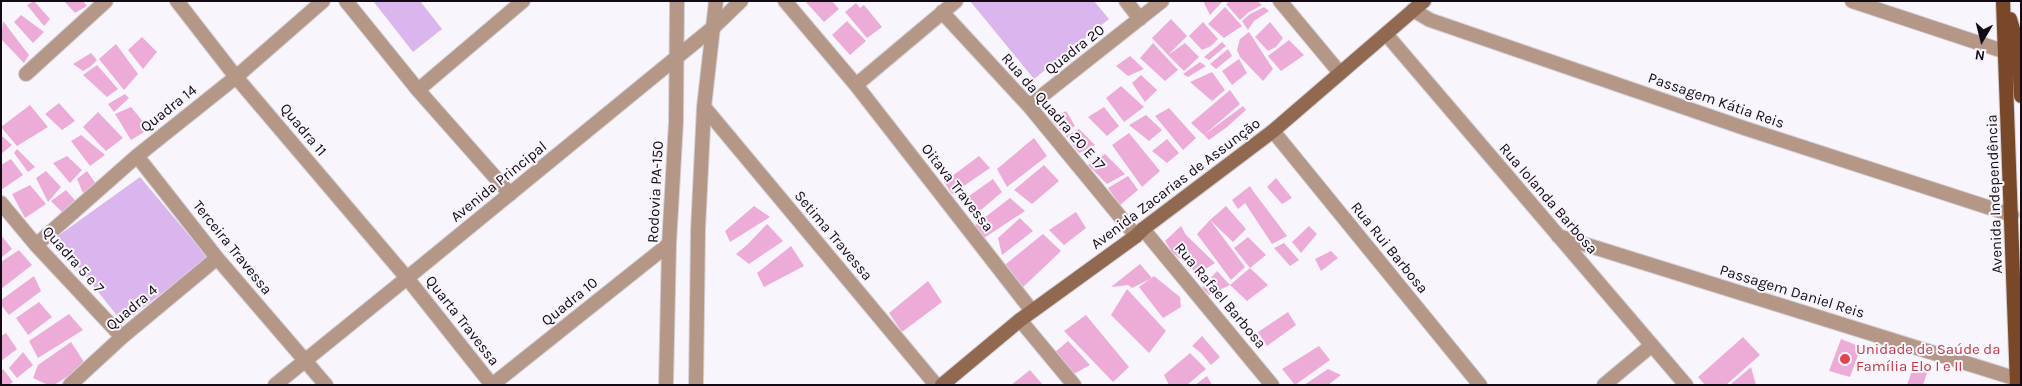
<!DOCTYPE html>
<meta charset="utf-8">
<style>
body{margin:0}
#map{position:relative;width:2022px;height:386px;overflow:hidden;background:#f9f5fc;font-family:Karla,sans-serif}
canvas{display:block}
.frame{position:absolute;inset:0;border:2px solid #120b15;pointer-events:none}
.north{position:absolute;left:1957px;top:15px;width:50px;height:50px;-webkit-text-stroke:4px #f9f5fc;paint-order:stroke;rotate:188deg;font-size:14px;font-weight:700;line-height:20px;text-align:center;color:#120b15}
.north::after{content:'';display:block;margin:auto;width:18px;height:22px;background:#120b15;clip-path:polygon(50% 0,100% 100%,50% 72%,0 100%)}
</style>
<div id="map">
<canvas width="2022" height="386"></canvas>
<div class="frame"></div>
<div class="north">N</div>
</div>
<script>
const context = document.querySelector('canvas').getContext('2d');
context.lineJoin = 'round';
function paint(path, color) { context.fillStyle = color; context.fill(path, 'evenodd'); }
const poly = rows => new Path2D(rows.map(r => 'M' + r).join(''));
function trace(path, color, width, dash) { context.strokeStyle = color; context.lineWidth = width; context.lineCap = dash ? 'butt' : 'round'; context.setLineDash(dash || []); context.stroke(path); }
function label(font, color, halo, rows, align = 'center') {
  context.font = font + ' Karla,sans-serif'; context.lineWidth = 4; context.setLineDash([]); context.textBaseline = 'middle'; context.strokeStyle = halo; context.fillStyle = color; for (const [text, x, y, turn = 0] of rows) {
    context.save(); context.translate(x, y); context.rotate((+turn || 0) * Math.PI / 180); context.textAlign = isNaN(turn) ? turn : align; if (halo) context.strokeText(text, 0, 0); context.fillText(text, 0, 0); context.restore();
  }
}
paint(poly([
 [373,1,420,1,442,29,413,52],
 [970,1,1094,1,1109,19,1034,79],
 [140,177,208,258,123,323,55,238]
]), '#dbb6ee');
paint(poly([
 [34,1,50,19,44,26,27,5],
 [64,1,83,1,87,6,75,13],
 [805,1,832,1,839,9,824,22],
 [1205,1,1220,1,1222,2,1210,15,1204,3],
 [1230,1,1257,1,1262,5,1249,12,1240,20,1226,4],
 [856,3,860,8,864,5,882,27,867,38,845,12],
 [1225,7,1242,26,1224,38,1208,24],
 [1264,7,1269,11,1254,21,1248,30,1242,21,1250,14],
 [21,15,44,32,33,43,14,22],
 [1171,19,1187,36,1168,55,1152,38],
 [3,21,29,55,24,63,1,39],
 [847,21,866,41,850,55,832,35],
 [1203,22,1218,39,1211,46,1202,50,1189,36],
 [1270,22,1283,38,1276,47,1268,51,1255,37],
 [1249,32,1273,69,1263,81,1240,57,1237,50,1240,39],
 [142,37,157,52,143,69,128,50],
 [1289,40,1304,55,1281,71,1268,56],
 [1222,42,1226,46,1209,60,1204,57],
 [1153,43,1178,70,1165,81,1140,58],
 [1185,43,1199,57,1184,71,1168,55],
 [116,44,138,74,124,90,99,59],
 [1228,49,1232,56,1216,69,1210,64],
 [91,53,97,60,91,66,83,71,73,64],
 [1130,56,1144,69,1128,76,1116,66],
 [1239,59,1247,73,1232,85,1222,71],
 [1200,62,1206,66,1188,77,1183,74],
 [97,65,118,89,107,97,83,75],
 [1212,72,1225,90,1212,101,1190,82],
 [1141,75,1157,90,1145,102,1132,83],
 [1121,86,1144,107,1124,122,1106,98],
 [1230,90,1240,104,1204,135,1191,123],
 [125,94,129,98,114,112,108,104],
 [59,103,75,121,62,130,45,114],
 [30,105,48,127,17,146,1,127],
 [1243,106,1246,110,1227,127,1209,140,1204,135],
 [131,107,149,129,131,140,115,114],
 [1104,107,1119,126,1107,136,1088,117],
 [1169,108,1196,138,1183,150,1155,116],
 [1066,111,1075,126,1063,133,1051,120],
 [98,112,123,138,106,151,83,127],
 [1146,115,1162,130,1149,141,1129,125],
 [1079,129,1095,145,1079,153,1066,136],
 [1129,133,1160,171,1142,187,1112,145],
 [81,135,105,155,90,166,71,141],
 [2,136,12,145,1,154,1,137],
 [1034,138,1047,156,1007,187,997,169],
 [1167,139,1179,153,1167,163,1152,151],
 [17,149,35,167,28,172,14,153],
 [1105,154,1125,174,1107,184,1088,165],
 [67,156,82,170,70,183,53,163],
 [979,156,990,168,952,194,944,182],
 [11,159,23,175,1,190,1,165],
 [1044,165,1059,181,1032,204,1014,190],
 [46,171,61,187,48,202,36,178],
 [87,171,96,184,83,193,77,179],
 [1128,176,1138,190,1120,205,1108,188],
 [1276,178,1292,198,1282,204,1267,187],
 [993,179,1002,192,975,215,962,201],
 [30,185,46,204,25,218,12,194],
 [1250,186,1253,191,1287,236,1272,244,1245,203,1238,209,1232,200],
 [66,190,80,206,60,220,62,212,51,201],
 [1010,198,1025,211,981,240,975,225],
 [754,206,770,217,730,242,725,231],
 [1226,206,1246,229,1233,242,1210,220,1245,267,1231,280,1197,234,1210,220],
 [1076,212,1086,228,1064,245,1049,230],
 [1020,218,1033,231,1002,255,998,238],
 [767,224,783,241,749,264,736,254,748,244],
 [1181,226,1186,235,1215,263,1198,274,1173,253,1165,241],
 [1309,226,1317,234,1301,253,1292,242],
 [1043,234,1061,251,1021,289,1001,268],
 [1,235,12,249,2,257,1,256],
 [1248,237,1266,255,1250,268,1268,285,1247,301,1230,285,1250,268,1234,248],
 [1284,243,1299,260,1290,266,1274,248],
 [791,246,804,266,764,287,757,273],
 [19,250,32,265,1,289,1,262],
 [1331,251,1338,258,1321,271,1315,259],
 [1140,264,1152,278,1132,288,1128,285,1111,287],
 [1217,271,1230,285,1209,295,1202,288],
 [34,276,41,291,9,315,1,305,1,300],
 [1154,276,1180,297,1181,307,1163,318,1139,287],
 [928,281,942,302,902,332,889,313],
 [1127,289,1166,331,1149,353,1111,315],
 [39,302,52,317,28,335,16,318],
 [1288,312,1296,325,1267,346,1258,332],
 [69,314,83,330,38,358,29,341],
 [1086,315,1129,367,1113,382,1064,331],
 [6,333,17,349,1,361,1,336],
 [1202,336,1220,357,1211,365,1201,353,1192,346],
 [1743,337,1760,355,1726,385,1705,385,1698,377],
 [1841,339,1861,347,1850,377,1829,371],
 [1068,341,1090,365,1072,375,1054,353],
 [71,342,86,365,54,385,48,385,33,378,38,365],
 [1319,346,1330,360,1295,385,1282,369],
 [23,352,33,365,17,378,9,368],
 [1190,353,1206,369,1187,385,1169,385,1164,375],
 [1914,365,1928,370,1923,385,1907,385],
 [1751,367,1756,385,1730,385],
 [3,369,13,382,9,385,1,385,1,371],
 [1328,369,1341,375,1328,385,1304,385],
 [1030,370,1043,385,1011,385],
 [1207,376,1212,385,1195,385]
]), '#edacd8');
const minor = poly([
 [346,1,418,90,510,194],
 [785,1,856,85,1032,311],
 [1126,1,1140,19],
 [1280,1,1340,73],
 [1852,1,2006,52],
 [1413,10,1430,20,1744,128,2012,215],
 [942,12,1029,106,1136,236],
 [1386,34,1686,385],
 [26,74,106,1],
 [856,85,956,1],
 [418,90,523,1],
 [1029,106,1162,1],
 [704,107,936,385],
 [1273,131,1480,385],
 [137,156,217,258,326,385],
 [1,203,36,245,122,337],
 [1143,229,1272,385],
 [1558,236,2017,379],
 [36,245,137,156,236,77,323,1],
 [1020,320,1074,385],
 [70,385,122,337,217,258],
 [275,385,407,278],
 [492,385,669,244],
 [666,385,669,244,676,122,677,1],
 [696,385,698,230,704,107,716,1],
 [1604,385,1652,345]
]);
const tertiary = poly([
 [177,1,236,77,407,278,492,385],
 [407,278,715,26,741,1]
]);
const secondary = poly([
 [942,385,1020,320,1136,236,1143,229,1273,131,1424,1]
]);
const primary = poly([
 [2003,1,2017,385],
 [2010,19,2018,46,2021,96]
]);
trace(minor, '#d4d0d7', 16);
trace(tertiary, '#d4d0d7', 16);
trace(secondary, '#d4d0d7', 16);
trace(primary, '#d4d0d7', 16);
trace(minor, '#b49786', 14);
trace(tertiary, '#b49786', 14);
trace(secondary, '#916950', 14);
trace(primary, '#784828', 14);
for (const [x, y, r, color] of [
 [1845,359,6,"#e0444e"]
]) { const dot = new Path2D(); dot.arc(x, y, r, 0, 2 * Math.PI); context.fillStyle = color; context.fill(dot); trace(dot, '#f9f5fc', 2); }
label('15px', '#120b15', '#f9f5fc', [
 ["Quadra 20",1075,50,-38],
 ["Passagem Kátia Reis",1716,101,19],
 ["Quadra 14",169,109,-38],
 ["Rua da Quadra 20 E 17",1053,112,49],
 ["Quadra 11",303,130,50],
 ["Avenida Principal",499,182,-39],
 ["Avenida Zacarias de Assunção",1176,184,-37],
 ["Oitava Travessa",957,188,52],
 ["Rodovia PA-150",656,192,-87],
 ["Avenida Independência",1995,194,-92],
 ["Rua Iolanda Barbosa",1548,199,49],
 ["Setima Travessa",833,236,50],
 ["Terceira Travessa",232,248,51],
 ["Rua Rui Barbosa",1389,248,51],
 ["Quadra 5 e 7",73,260,48],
 ["Passagem Daniel Reis",1792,292,17],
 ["Rua Rafael Barbosa",1220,296,50],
 ["Quadra 10",570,302,-39],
 ["Quadra 4",132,308,-40],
 ["Quarta Travessa",462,321,52]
]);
label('15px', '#be3a42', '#f9f5fc', [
 ["Unidade de Saúde da",1856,350],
 ["Família Elo I e II",1856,367]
], 'left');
</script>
